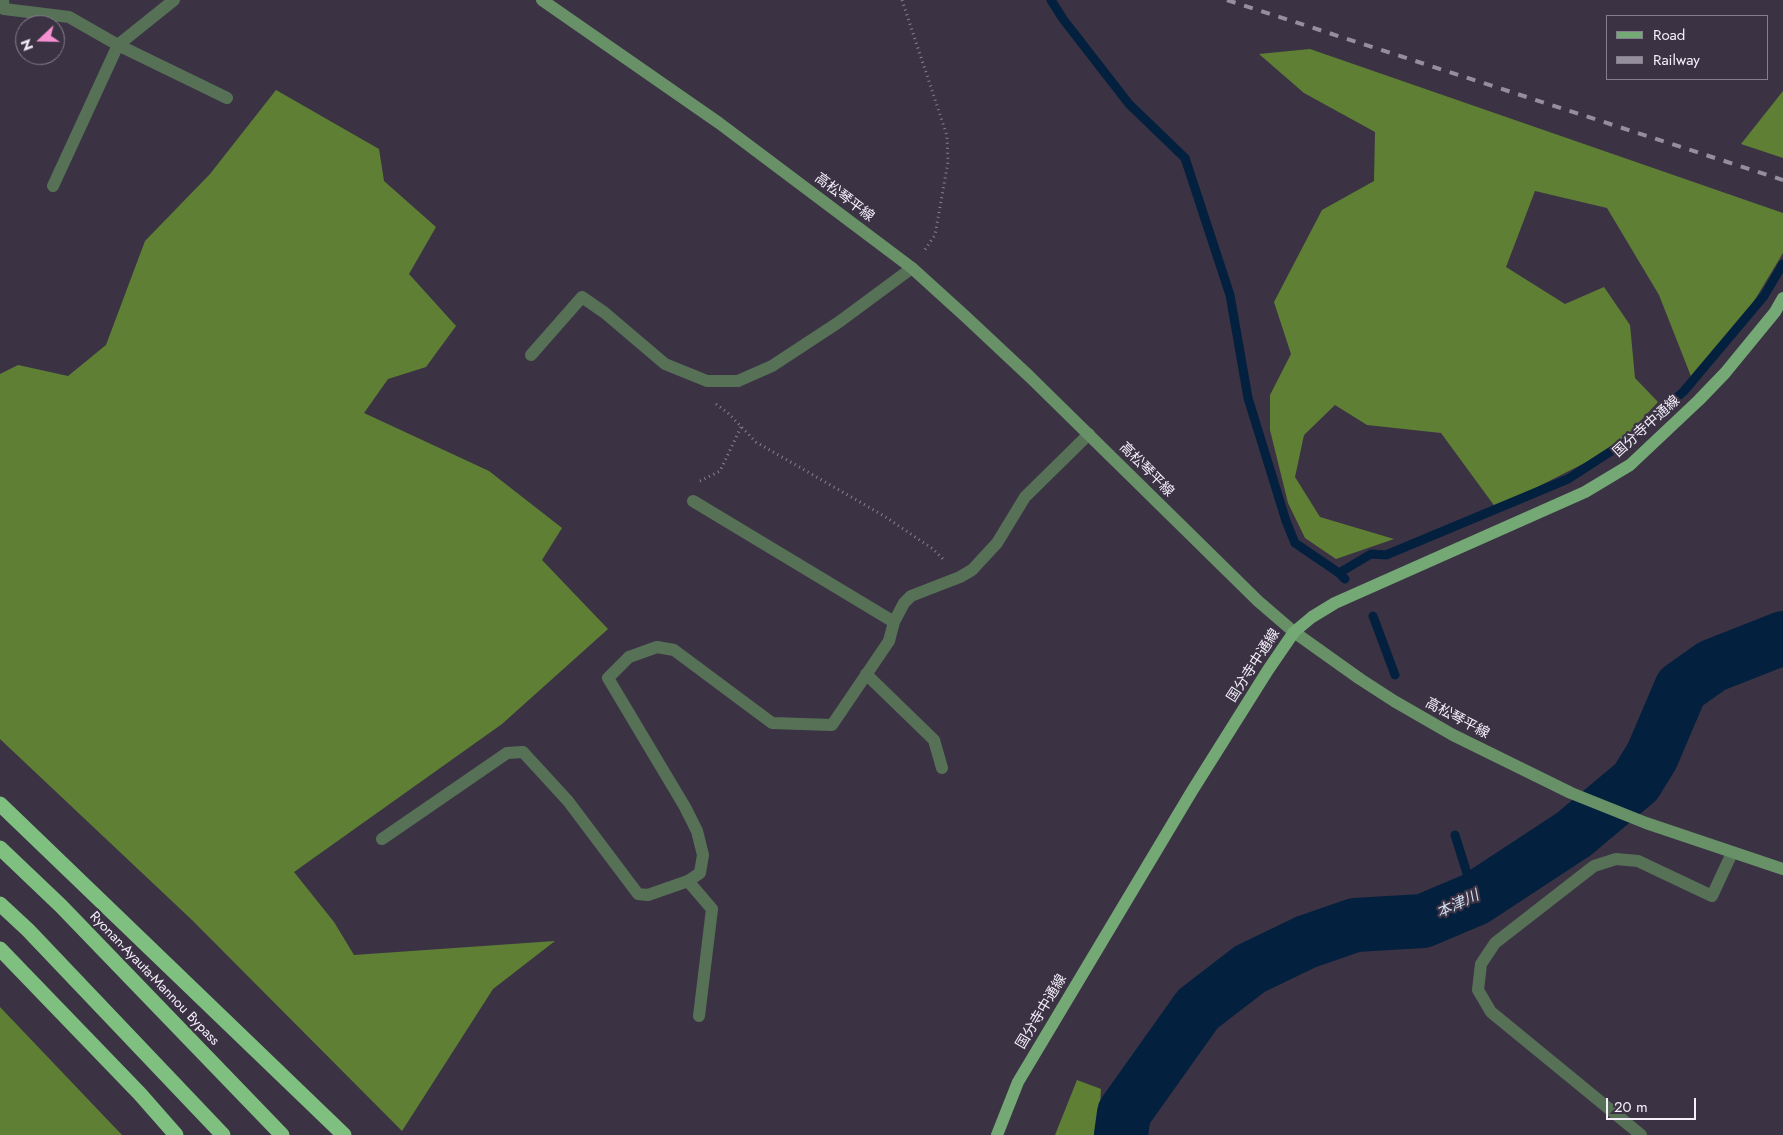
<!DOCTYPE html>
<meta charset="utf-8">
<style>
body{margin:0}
#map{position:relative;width:1783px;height:1135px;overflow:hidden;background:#3b3344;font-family:Jost,sans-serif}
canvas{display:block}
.legend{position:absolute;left:1606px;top:15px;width:162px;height:65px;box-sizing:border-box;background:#3b3344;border:1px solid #857e8d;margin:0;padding:6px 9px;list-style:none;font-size:15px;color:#f4effa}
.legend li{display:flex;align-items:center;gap:10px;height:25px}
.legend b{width:25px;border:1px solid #857e8d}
.north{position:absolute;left:15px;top:15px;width:50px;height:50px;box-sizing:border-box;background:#3b3344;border:1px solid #857e8d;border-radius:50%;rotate:249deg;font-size:14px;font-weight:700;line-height:20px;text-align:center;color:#f4effa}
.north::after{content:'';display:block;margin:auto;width:18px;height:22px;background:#f590d1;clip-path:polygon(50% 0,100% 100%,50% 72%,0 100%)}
.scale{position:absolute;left:1606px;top:1098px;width:90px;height:22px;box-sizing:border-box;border:2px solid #f4effa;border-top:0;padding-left:6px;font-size:15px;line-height:18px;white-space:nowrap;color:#f4effa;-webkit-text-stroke:4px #3b3344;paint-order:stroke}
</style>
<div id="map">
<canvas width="1783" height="1135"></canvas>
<ul class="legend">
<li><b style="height:6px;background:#74a975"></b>Road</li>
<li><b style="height:6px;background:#958f9d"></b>Railway</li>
</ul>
<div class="north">N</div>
<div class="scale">20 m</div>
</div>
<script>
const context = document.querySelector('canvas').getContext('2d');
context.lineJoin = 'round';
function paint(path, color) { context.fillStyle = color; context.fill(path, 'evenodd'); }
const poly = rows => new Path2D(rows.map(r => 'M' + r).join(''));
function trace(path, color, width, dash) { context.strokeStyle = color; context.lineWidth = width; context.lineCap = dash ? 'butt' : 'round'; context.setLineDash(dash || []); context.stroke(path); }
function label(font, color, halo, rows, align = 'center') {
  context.font = font + ' Jost,"Noto Sans JP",sans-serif'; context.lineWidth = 4.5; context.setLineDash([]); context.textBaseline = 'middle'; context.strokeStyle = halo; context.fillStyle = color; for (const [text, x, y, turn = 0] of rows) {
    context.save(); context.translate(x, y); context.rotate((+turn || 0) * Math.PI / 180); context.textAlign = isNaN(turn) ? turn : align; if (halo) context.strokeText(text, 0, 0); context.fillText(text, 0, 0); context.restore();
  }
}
paint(poly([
 [1310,49,1783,213,1783,253,1736,331,1694,384,1659,295,1607,208,1535,191,1506,267,1565,304,1604,287,1630,325,1635,378,1658,402,1616,447,1496,508,1441,433,1367,425,1335,405,1304,435,1295,477,1320,517,1394,539,1336,559,1305,538,1288,503,1270,430,1270,395,1291,354,1274,302,1322,210,1374,181,1375,132,1304,93,1259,54],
 [276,90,379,149,384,181,436,227,409,274,456,326,426,367,388,379,364,413,489,471,562,528,542,560,608,629,502,724,294,872,334,922,354,955,555,941,493,989,402,1131,192,920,0,739,0,374,18,365,68,376,106,345,145,241,210,174],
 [1783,91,1783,158,1741,144],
 [0,1007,122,1135,0,1135],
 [1077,1080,1101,1089,1098,1135,1055,1135]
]), '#5f8034');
trace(poly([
 [1051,0,1063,19,1129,104,1185,158,1230,295,1248,398,1286,521,1295,543,1339,573,1345,579],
 [1339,573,1371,554,1386,555,1568,479,1633,437,1684,391,1764,296,1783,264],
 [1373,616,1395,675],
 [1455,835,1475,899]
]), '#03203e', 9);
trace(poly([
 [1121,1135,1124,1113,1198,1009,1250,969,1306,942,1355,925,1423,921,1475,899,1574,834,1636,782,1652,756,1681,688,1712,666,1783,638]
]), '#03203e', 54);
trace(poly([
 [902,0,947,136,948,162,935,235,924,251],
 [716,404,728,413,756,442,884,516,933,549,944,560],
 [700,481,720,471,741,427]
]), '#88818f', 3, [1, 4]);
trace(poly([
 [3,0,4,9,69,17,118,45,227,98],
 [53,186,118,45,174,0],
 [531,355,582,297,605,313,665,364,707,381,738,381,772,366,839,322,912,268],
 [693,501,894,622],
 [866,674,934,740,942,768],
 [382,839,507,753,523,752,568,801,638,894,648,895,688,881,700,873,703,855,697,831,685,807,608,678,629,657,657,647,674,650,772,723,832,725,889,641,894,622,904,603,911,596,960,577,972,570,997,543,1025,497,1089,434],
 [688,881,712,909,699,1016],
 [1641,1135,1491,1012,1478,990,1481,964,1495,943,1594,866,1616,859,1638,861,1712,896,1732,853]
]), '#577157', 12);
trace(poly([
 [542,0,719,123,912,268,966,317,1030,377,1258,601,1294,632,1360,679,1394,701,1453,735,1571,793,1646,823,1783,869]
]), '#689168', 12);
trace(poly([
 [997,1135,1018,1082,1192,791,1268,670,1294,632,1312,617,1335,603,1585,492,1630,465,1699,400,1725,373,1775,312,1783,298]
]), '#74a975', 12);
trace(poly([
 [0,804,344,1135],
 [0,848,61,906,282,1135],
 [0,904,28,930,223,1135],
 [0,949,140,1094,176,1135]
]), '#7fbf80', 15);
trace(poly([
 [1227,0,1783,180]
]), '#958f9d', 4, [9, 9]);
label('14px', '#f4effa', '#3b3344', [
 ["高松琴平線",844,198,37],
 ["国分寺中通線",1647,427,-42],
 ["高松琴平線",1146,470,45],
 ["国分寺中通線",1254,666,-57],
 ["高松琴平線",1457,719,28],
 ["Ryonan-Ayauta-Mannou Bypass",154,979,46],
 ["国分寺中通線",1042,1012,-59]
]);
label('italic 15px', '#cfdeef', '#3b3344', [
 ["本津川",1458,905,-25]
]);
</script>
